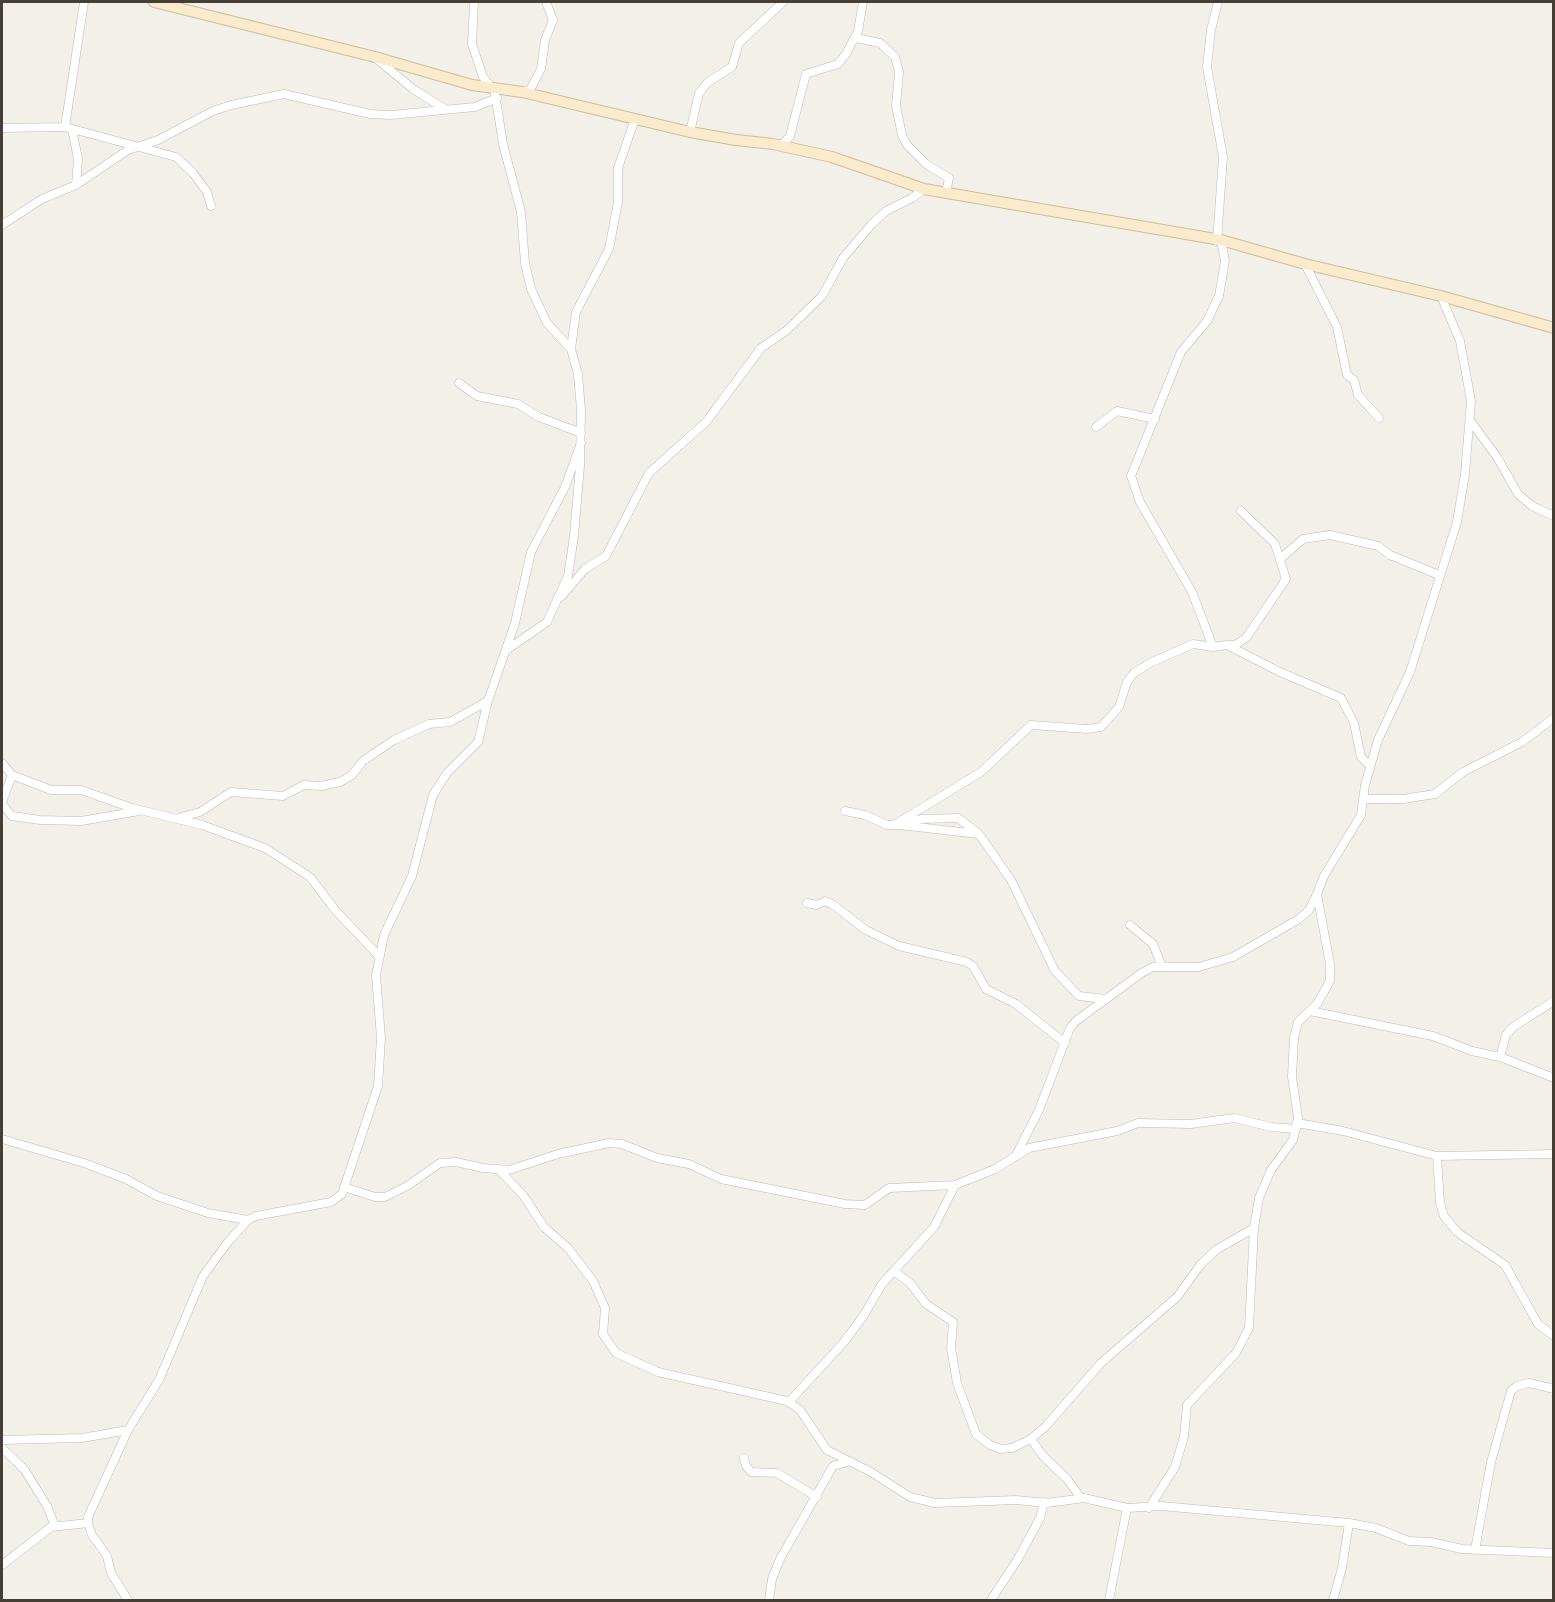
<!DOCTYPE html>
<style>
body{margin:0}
#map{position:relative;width:1555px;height:1602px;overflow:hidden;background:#f3efe9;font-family:Montserrat,sans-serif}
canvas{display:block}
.frame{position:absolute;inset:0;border:3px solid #463f38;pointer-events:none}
</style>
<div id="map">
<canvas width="1555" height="1602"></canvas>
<div class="frame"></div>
</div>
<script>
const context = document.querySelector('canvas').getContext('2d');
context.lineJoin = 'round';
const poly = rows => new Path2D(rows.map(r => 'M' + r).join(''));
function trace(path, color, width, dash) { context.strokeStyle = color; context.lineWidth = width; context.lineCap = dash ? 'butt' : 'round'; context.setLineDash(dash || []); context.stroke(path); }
const street = poly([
 [474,2,472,44,483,77,491,87],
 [856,38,880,43,895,57,899,72,896,106,902,135,907,145,926,164,949,178,946,193],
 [378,60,413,89,445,109],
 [494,87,503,144,521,212,525,263,531,289,547,323,571,349,578,374,581,410,580,466,574,536,568,576,547,622,508,649],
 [523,92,530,90,541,69,545,40,553,20,546,2],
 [65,127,84,2],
 [2,128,65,127,176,157,193,173,207,192,211,206],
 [72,129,78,159,76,185],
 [690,132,699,93,708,82,732,67,739,43,783,2],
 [778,144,783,144,790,136,806,74,838,64,846,54,858,31,863,2],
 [2,225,42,199,76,185,128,150,158,140,213,111,231,105,284,94,370,114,391,115,475,107,497,98],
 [1217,241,1223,157,1207,67,1211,30,1218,2],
 [1305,264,1337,327,1347,375,1354,380,1358,395,1379,418],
 [571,349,576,312,609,249,618,202,618,168,635,119],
 [459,383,477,396,518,404,539,417,581,433],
 [1472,423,1497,457,1518,494,1532,506,1554,516],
 [1096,427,1117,411,1155,419],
 [1280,559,1303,539,1330,535,1378,546,1390,555,1439,575],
 [561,597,585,569,606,556,649,473,706,422,761,348,786,331,822,296,843,258,871,225,886,211,912,198,924,189],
 [1229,645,1235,645,1246,638,1286,579,1275,544,1241,511],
 [1213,647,1192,592,1140,502,1131,476,1181,352,1207,321,1219,296,1225,261,1221,240],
 [2,763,12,775,51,790,81,790,132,808,202,825,265,848,310,877,336,911,378,955],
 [1363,799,1403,799,1435,794,1463,772,1522,742,1554,718],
 [2,802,12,775],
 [2,804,12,816,40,820,81,821,139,811],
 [845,811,865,815,887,825,900,825,921,819,958,818,979,834,1011,880,1055,971,1079,996,1106,999],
 [181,817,200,812,231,792,283,796,304,785,321,786,340,782,352,775,363,761,394,740,429,724,450,722,488,701],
 [894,825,981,772,1031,725,1087,729,1101,727,1119,707,1127,682,1134,673,1150,663,1193,644,1213,647,1227,645,1280,672,1341,698,1354,723,1361,757,1370,766],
 [900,825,978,834],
 [807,903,817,905,825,901,832,904,866,930,899,946,967,962,973,966,986,989,1016,1004,1065,1043],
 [1130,925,1153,944,1162,967],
 [1310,1011,1433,1036,1472,1051,1500,1057,1554,1078],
 [1500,1057,1506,1035,1513,1027,1554,1001],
 [1297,1123,1343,1131,1437,1156,1554,1154],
 [2,1139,84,1163,126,1179,157,1196,208,1213,248,1220],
 [1016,1155,1039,1110,1070,1028,1076,1021,1143,972,1153,967,1199,967,1233,957,1299,919,1309,910,1316,896],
 [1437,1156,1440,1203,1444,1216,1457,1232,1505,1265,1538,1324,1554,1336],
 [498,1169,523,1195,544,1227,568,1248,593,1281,605,1308,603,1334,616,1353,658,1372,787,1401,800,1410,827,1450,871,1472,910,1497,935,1503,1016,1500,1047,1503,1084,1498,1127,1508,1161,1506,1349,1523,1376,1528,1409,1541,1431,1542,1462,1549,1554,1553],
 [344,1187,375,1197,385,1197,407,1186,440,1163,456,1162,483,1168,509,1170,558,1154,609,1143,622,1144,657,1158,689,1164,721,1179,845,1204,865,1205,889,1188,955,1185],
 [894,1271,910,1283,926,1304,953,1322,951,1348,957,1383,976,1434,990,1445,1001,1449,1012,1448,1031,1439,1046,1426,1101,1363,1177,1297,1201,1264,1216,1250,1254,1228],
 [789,1402,844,1342,864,1315,882,1284,934,1227,955,1185,995,1169,1029,1148,1117,1131,1138,1123,1191,1124,1234,1118,1271,1127,1296,1129],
 [1031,1439,1043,1456,1067,1479,1081,1498],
 [2,1440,82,1438,128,1430],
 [2,1448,24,1469,47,1506,55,1526],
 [744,1458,746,1466,751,1472,777,1473,817,1497],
 [1149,1508,1175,1467,1184,1437,1187,1405,1236,1353,1249,1328,1254,1228,1259,1198,1271,1170,1293,1140,1298,1118,1292,1077,1294,1038,1298,1022,1317,1004,1330,981,1330,964,1317,894,1324,876,1361,815,1365,785,1378,740,1410,672,1457,522,1465,474,1471,401,1460,341,1441,296],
 [1475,1550,1491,1462,1511,1391,1517,1386,1529,1383,1554,1389],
 [2,1565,51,1527,88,1523],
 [128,1600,111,1573,107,1556,92,1535,88,1524,88,1517,128,1430,159,1380,203,1276,228,1242,248,1220,256,1216,331,1202,342,1194,378,1086,381,1038,376,975,384,935,412,876,433,795,447,773,478,742,488,701,515,623,531,552,565,487,581,443],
 [769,1600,772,1579,780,1559,833,1466,847,1462],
 [991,1600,1018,1559,1040,1518,1044,1502],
 [1109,1600,1127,1508],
 [1333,1600,1342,1568,1349,1523]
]);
const secondary = poly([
 [154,2,375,57,472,85,522,92,690,132,736,140,773,144,832,157,924,189,1221,240,1305,264,1441,296,1554,328]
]);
trace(street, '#c1b9af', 9);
trace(secondary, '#cfbd9c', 12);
trace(street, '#fff', 8);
trace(secondary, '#faebcc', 10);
</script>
